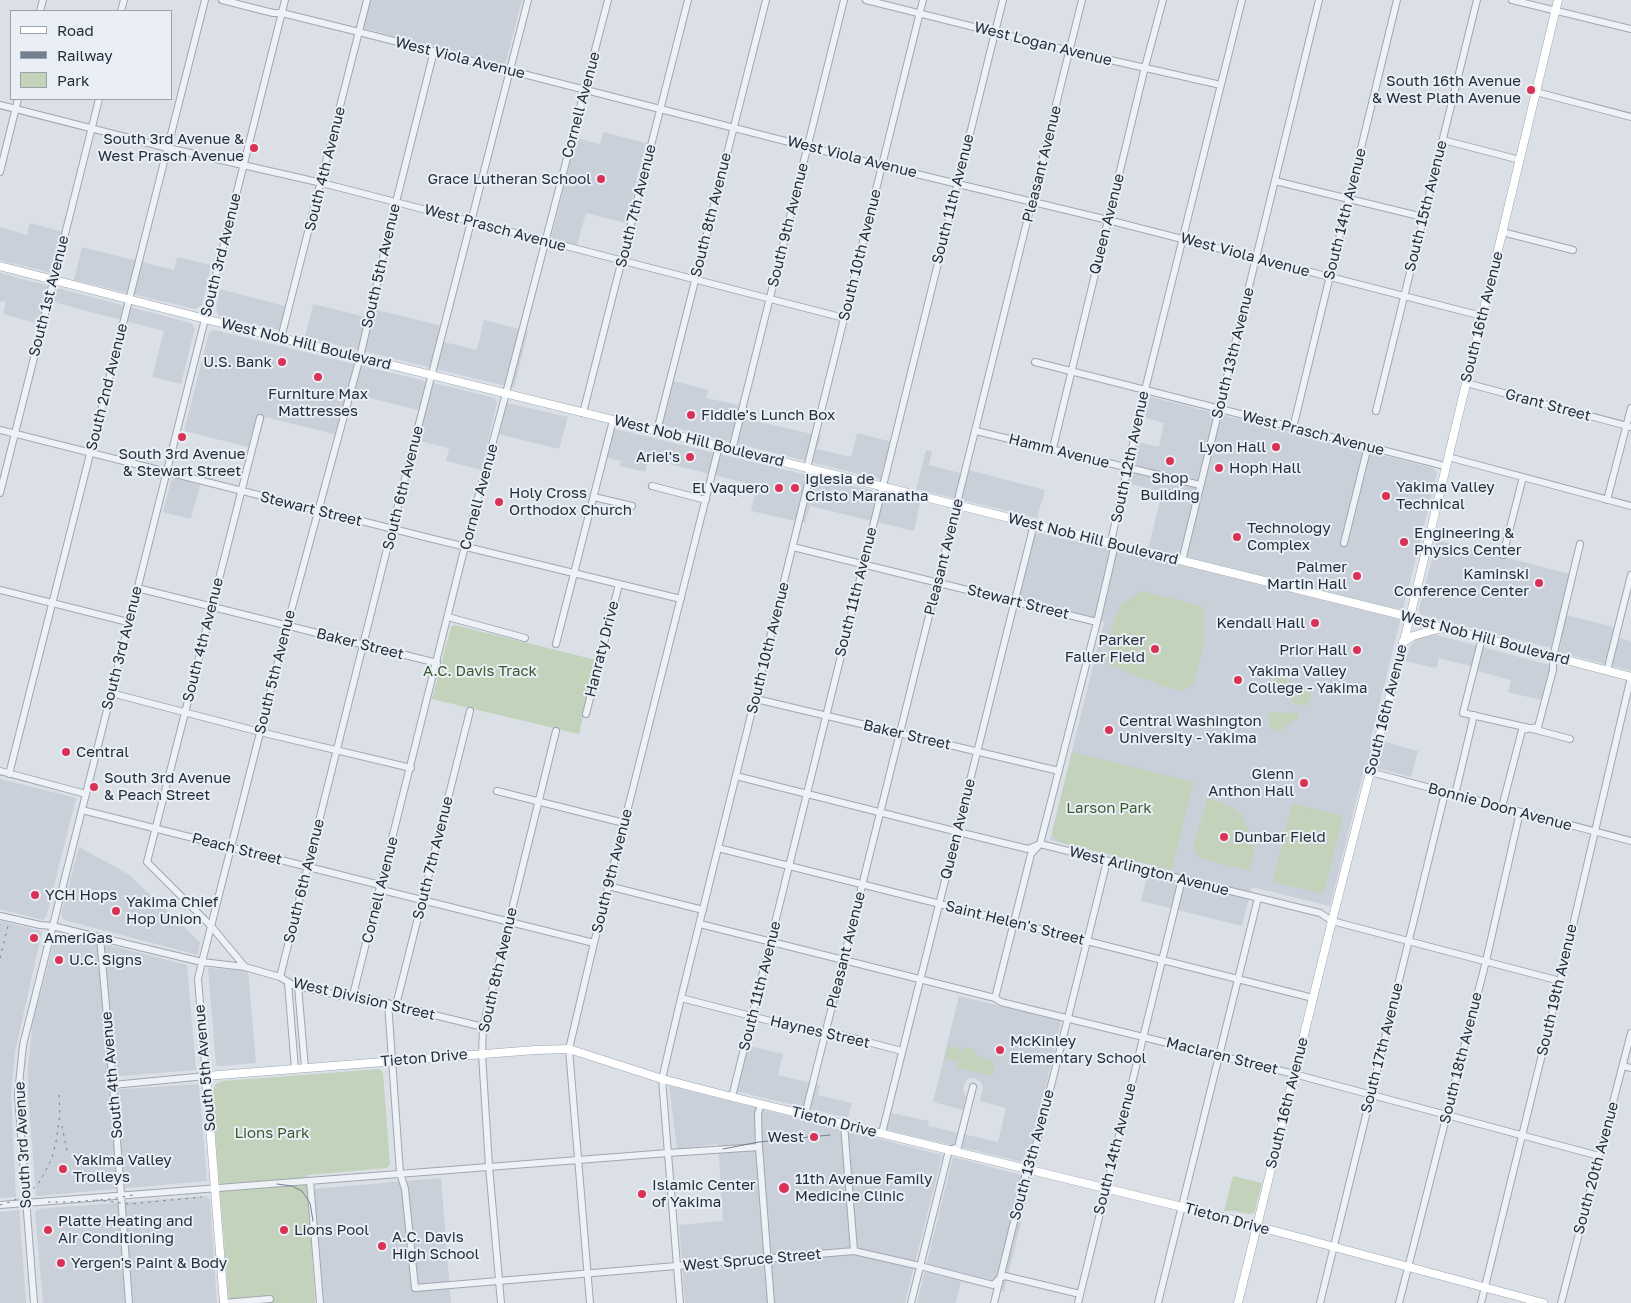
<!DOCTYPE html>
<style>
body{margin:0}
#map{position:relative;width:1631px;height:1303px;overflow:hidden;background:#dbe0e7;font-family:"Golos Text",sans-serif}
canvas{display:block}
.legend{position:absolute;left:10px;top:10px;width:162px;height:90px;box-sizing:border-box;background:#eaeff5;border:1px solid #9ba2ac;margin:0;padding:6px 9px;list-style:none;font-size:15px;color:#242f3e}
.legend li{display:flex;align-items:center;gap:10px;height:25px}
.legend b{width:25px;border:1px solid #9ba2ac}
</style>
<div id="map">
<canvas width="1631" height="1303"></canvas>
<ul class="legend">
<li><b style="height:6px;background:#fff"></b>Road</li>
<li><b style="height:6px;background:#738092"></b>Railway</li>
<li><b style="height:14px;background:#c2d2bb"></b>Park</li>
</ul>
</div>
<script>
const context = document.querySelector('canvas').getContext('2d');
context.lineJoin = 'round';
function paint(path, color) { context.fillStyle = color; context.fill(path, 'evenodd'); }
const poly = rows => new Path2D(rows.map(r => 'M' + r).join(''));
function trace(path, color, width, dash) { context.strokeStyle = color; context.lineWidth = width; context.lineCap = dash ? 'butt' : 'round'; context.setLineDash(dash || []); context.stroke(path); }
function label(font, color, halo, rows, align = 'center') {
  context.font = font + ' "Golos Text",sans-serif'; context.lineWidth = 4; context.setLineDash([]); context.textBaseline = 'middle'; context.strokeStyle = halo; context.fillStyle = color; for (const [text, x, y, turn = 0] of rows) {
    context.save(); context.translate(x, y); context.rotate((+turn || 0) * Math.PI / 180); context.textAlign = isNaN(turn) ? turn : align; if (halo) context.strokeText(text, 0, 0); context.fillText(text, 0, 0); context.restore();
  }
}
paint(poly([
 [370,0,522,0,505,65,363,28],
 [603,132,646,143,626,223,586,213,577,245,551,239,576,138,600,144],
 [30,223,67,233,56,274,0,260,0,227,27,235],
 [82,247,174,270,177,257,211,265,202,305,195,309,74,280],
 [0,273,191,323,195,328,181,384,152,377,164,331,45,300,39,324,3,314,6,302,0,301],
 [220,289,292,308,286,332,219,316,216,310],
 [313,304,365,317,368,308,447,327,444,342,477,350,484,320,528,331,514,388,305,337],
 [214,330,495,398,497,403,481,470,446,461,449,448,411,439,418,410,353,394,342,436,265,417,256,449,184,431,209,333],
 [666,379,709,390,706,398,748,407,746,419,821,436,817,449,851,457,857,433,896,443,887,481,655,423],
 [1151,397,1433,468,1437,473,1371,738,1418,751,1411,777,1365,765,1330,906,1252,887,1242,926,1141,901,1150,865,1050,840,1104,622,1019,601,1035,535,1039,533,1146,558,1162,492,1127,483,1137,442,1159,447,1164,423,1143,417,1147,399],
 [507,403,568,417,559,449,498,434],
 [607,427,920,502,914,531,810,506,805,523,751,511,757,486,649,459,645,472,620,466,621,461,600,456],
 [926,450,932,451,929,465,968,475,969,470,1045,490,1037,518,916,489],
 [175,478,200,485,191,519,163,512,171,481],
 [1437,540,1570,574,1551,648,1421,615,1419,609],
 [1566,615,1621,629,1619,638,1631,641,1631,671,1559,652],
 [1433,634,1557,667,1548,702,1508,692,1511,680,1477,671,1478,668,1439,658,1436,668,1404,661,1413,642,1421,635],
 [0,779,76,798,46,917,43,920,0,909],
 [79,847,128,874,200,942,198,955,64,920,61,915],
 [0,921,42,931,15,1052,11,1094,16,1197,0,1198],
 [61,933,187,965,196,1070,108,1077,108,1090,199,1084,207,1181,36,1196,28,1093,28,1067,33,1022,56,935],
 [208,968,248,971,256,1063,221,1066,216,1065],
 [959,996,1061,1021,1028,1163,887,1130,891,1113,929,1121,928,1126,998,1142,1006,1108,980,1101,983,1087,981,1082,974,1078,968,1078,965,1083,963,1088,966,1097,963,1110,933,1102],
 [742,1044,783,1054,778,1075,820,1085,818,1095,852,1103,848,1118,731,1090],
 [669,1086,942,1155,905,1303,685,1303,679,1225,723,1221,718,1144,677,1149],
 [953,1157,1032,1178,1004,1292,961,1282,956,1303,917,1303],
 [441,1178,451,1303,322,1303,312,1189],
 [206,1196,210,1200,217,1303,43,1303,35,1213,37,1209],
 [19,1210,26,1303,0,1303,0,1212]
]), '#c9d0d9');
paint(poly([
 [1142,591,1204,607,1204,640,1194,684,1182,691,1157,685,1157,683,1137,677,1106,663,1113,621,1121,605],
 [455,625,596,660,579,734,432,699,451,627],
 [1277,677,1289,680,1295,687,1307,689,1312,695,1307,705,1301,704,1297,706,1276,680],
 [1268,712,1298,713,1299,717,1279,732,1271,729,1268,718],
 [1072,752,1194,782,1172,870,1058,842,1052,834],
 [1208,797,1229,805,1240,813,1245,822,1250,832,1254,851,1250,871,1199,858,1193,848],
 [1292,803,1343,816,1324,894,1273,882],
 [948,1046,964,1050,965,1047,973,1049,978,1056,995,1062,992,1076,957,1068,958,1062,945,1059],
 [380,1069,383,1073,390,1164,387,1168,307,1175,315,1303,229,1303,212,1091,216,1084,223,1081],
 [1233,1176,1262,1183,1254,1213,1249,1214,1234,1211,1224,1211]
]), '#c2d2bb');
const minor = poly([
 [222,0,273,13,282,13,359,32,883,166,1108,220,1482,316],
 [866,0,1070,51,1221,85],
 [1512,0,1631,29],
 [40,11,43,0],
 [121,11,124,0],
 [1536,92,1631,117],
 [0,105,168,148,322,183,844,318],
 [1443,140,1520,160],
 [0,172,18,99],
 [1275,181,1423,217],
 [1502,232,1573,250],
 [281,338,367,0],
 [1035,362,1445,466],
 [1466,383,1631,427],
 [1376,411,1477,0],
 [583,413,688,0],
 [1293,428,1397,0],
 [0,430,429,538,681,599],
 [657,431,766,0],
 [976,431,1200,485],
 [1053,448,1145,67,1163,0],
 [732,450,844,0],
 [1448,457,1631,506],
 [652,486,706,500],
 [0,493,99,99],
 [594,497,632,506],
 [1607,500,1631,408],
 [1344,543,1368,446],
 [793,547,1097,622],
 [1503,555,1523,477],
 [1182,561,1319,0],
 [137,588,437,663],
 [0,590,128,622],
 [448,617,525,638],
 [1482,638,1463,713,1529,728,1570,739],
 [556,644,613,420],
 [1607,671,1631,575],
 [111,693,260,732,411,768],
 [756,699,1059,771],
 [586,714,619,584],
 [0,771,86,794],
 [1370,772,1631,841],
 [9,774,205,0],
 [736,776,958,832,1028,849,1040,844,1320,913,1332,921,1560,981],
 [497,791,624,823],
 [1455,795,1474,715],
 [1502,807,1522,730,1538,727,1553,670,1553,657,1580,544],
 [82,810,376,884,386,891,594,943],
 [718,848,1313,998],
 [608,886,703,910],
 [0,916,40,925,52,926,202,962,245,967,280,977,293,985,346,997,353,995,483,1027],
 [700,924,995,998,1001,1002,1029,1009,1294,1074,1599,1156],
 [100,938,113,1085,129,1303],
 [245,967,211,926,147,862,260,418],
 [280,977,392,529,528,0],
 [288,983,295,1069],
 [298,986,305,1068],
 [353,995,465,546,506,393,608,0],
 [681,998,825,1035,837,1034,902,1051],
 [995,998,1031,854,1040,844,1097,622,1115,544,1112,537,1145,390,1242,0],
 [388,1003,400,1173,405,1189,415,1288,854,1251,920,1266,993,1285,1000,1278,1005,1276,1080,1294],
 [396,1005,470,711],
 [1623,1066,1631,1068],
 [113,1085,206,1076,198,979,202,962,287,626,360,357,396,202,434,51],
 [732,1097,1003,0],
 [761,1104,758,1114,759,1147,771,1303],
 [805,1115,1082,0],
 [844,1124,854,1251],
 [882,1133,1034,524],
 [310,1181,320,1303],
 [0,1205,668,1153,759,1147],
 [34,1303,18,1094,23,1045,285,0],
 [223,1303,270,1299],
 [501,1303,489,1166,482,1054,483,1027,556,731],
 [590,1303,569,1049,594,943,719,446],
 [680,1303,662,1079,681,998,809,480,810,474,807,468,923,0],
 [911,1303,949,1150,958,1147,973,1087],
 [994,1303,1025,1177,1032,1162,1107,861],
 [1078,1303,1182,879],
 [1158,1303,1258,898],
 [1320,1303,1445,793],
 [1399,1303,1486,961,1520,812],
 [1481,1303,1560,981,1631,677],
 [1561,1303,1631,1033]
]);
const major = poly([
 [0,266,213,321,1410,617,1417,621,1631,677],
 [1403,642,1413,636,1441,628],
 [224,1303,206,1076,535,1050,569,1049,662,1079,732,1097,1219,1216,1543,1303],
 [1238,1303,1332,921,1410,617,1558,0]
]);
trace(minor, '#a0a7b1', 8);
trace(major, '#99a5b4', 9);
trace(minor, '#eef1f5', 6);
trace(major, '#fff', 8);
trace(poly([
 [723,1149,759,1142,830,1135],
 [277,1184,292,1186,302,1191,310,1203,313,1221]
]), '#738092', 1);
trace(poly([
 [0,958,8,926],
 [62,1126,67,1151],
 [96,1200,130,1204,202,1197],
 [48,1202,70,1202,111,1199,133,1195],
 [0,1205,10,1202,26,1195,38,1184,44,1174,52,1158,56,1142,60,1114,59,1095]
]), '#738092', 1, [2.5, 5]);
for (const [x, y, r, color] of [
 [1531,90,5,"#da3254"],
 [254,148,5,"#da3254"],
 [601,179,5,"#da3254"],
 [282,362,5,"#da3254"],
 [318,377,5,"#da3254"],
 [691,415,5,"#da3254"],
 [182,437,5,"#da3254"],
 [1276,447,5,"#da3254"],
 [690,457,5,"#da3254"],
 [1170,461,5,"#da3254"],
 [1219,468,5,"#da3254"],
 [779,488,5,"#da3254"],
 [795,488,5,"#da3254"],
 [1386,496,5,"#da3254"],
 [499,502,5,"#da3254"],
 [1237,537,5,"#da3254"],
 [1404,542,5,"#da3254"],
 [1357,576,5,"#da3254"],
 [1539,583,5,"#da3254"],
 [1315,623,5,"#da3254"],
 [1155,649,5,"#da3254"],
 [1357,650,5,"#da3254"],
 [1238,680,5,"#da3254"],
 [1109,730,5,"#da3254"],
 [66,752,5,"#da3254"],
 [1304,783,5,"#da3254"],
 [94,787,5,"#da3254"],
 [1224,837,5,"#da3254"],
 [35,895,5,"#da3254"],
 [116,911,5,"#da3254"],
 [34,938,5,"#da3254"],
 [59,960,5,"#da3254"],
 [1000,1050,5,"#da3254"],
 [814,1137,5,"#da3254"],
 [63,1169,5,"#da3254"],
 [784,1188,6,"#da3254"],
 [642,1194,5,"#da3254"],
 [48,1230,5,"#da3254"],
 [284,1230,5,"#da3254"],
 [382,1246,5,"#da3254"],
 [61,1263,5,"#da3254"]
]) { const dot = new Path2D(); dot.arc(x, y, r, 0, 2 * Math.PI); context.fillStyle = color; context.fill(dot); trace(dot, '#eaeff5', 2); }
label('15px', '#242f3e', '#eaeff5', [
 ["West Logan Avenue",1043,44,14],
 ["West Viola Avenue",460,58,14],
 ["Cornell Avenue",581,105,-75],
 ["West Viola Avenue",852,157,14],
 ["Pleasant Avenue",1042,164,-76],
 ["South 4th Avenue",325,169,-76],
 ["South 11th Avenue",953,199,-76],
 ["South 7th Avenue",636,206,-76],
 ["South 15th Avenue",1426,206,-76],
 ["South 14th Avenue",1345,214,-76],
 ["South 8th Avenue",711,215,-76],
 ["Queen Avenue",1107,224,-76],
 ["South 9th Avenue",788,225,-76],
 ["West Prasch Avenue",495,228,15],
 ["South 3rd Avenue",221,255,-76],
 ["South 10th Avenue",860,255,-76],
 ["West Viola Avenue",1245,255,15],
 ["South 5th Avenue",381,266,-77],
 ["South 1st Avenue",49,296,-76],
 ["South 16th Avenue",1482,317,-76],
 ["West Nob Hill Boulevard",306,344,14],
 ["South 13th Avenue",1233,353,-76],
 ["South 2nd Avenue",107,387,-76],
 ["Grant Street",1548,405,15],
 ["West Prasch Avenue",1313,433,14],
 ["West Nob Hill Boulevard",699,441,14],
 ["Hamm Avenue",1059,451,14],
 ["South 12th Avenue",1130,457,-78],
 ["South 6th Avenue",403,488,-76],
 ["Cornell Avenue",479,497,-75],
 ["Stewart Street",311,509,14],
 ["West Nob Hill Boulevard",1093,539,14],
 ["Pleasant Avenue",944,557,-76],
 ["South 11th Avenue",856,592,-76],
 ["Stewart Street",1018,602,14],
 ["West Nob Hill Boulevard",1485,638,15],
 ["South 4th Avenue",203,640,-76],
 ["Baker Street",360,644,14],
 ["South 3rd Avenue",122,648,-76],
 ["South 10th Avenue",768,648,-76],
 ["Hanraty Drive",602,649,-76],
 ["South 5th Avenue",275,672,-76],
 ["South 16th Avenue",1386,710,-76],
 ["Baker Street",907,735,13],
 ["Bonnie Doon Avenue",1500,807,15],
 ["Queen Avenue",958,829,-76],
 ["Peach Street",237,849,14],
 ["South 7th Avenue",433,858,-76],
 ["South 9th Avenue",612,871,-76],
 ["West Arlington Avenue",1149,871,14],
 ["South 6th Avenue",304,881,-76],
 ["Cornell Avenue",380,890,-76],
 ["Saint Helen's Street",1015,923,14],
 ["Pleasant Avenue",846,950,-76],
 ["South 8th Avenue",498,970,-77],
 ["South 11th Avenue",760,986,-76],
 ["South 19th Avenue",1557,990,-77],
 ["West Division Street",364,999,13],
 ["Haynes Street",820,1032,13],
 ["South 17th Avenue",1382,1048,-76],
 ["Maclaren Street",1222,1056,14],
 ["Tieton Drive",424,1058,-5],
 ["South 18th Avenue",1461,1058,-76],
 ["South 5th Avenue",205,1068,-95],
 ["South 4th Avenue",112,1075,-95],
 ["South 16th Avenue",1287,1103,-76],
 ["Tieton Drive",834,1122,14],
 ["South 3rd Avenue",23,1145,-93],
 ["South 14th Avenue",1115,1149,-76],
 ["South 13th Avenue",1032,1155,-75],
 ["South 20th Avenue",1596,1168,-75],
 ["Tieton Drive",1227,1219,15],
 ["West Spruce Street",752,1260,-5]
]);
label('15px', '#242f3e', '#eaeff5', [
 ["South 16th Avenue",1521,81,"right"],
 ["& West Plath Avenue",1521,98,"right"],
 ["South 3rd Avenue &",244,139,"right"],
 ["West Prasch Avenue",244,156,"right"],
 ["Grace Lutheran School",591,179,"right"],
 ["U.S. Bank",272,362,"right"],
 ["Furniture Max",318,394,"center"],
 ["Mattresses",318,411,"center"],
 ["Fiddle's Lunch Box",701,415],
 ["Lyon Hall",1266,447,"right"],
 ["South 3rd Avenue",182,454,"center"],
 ["& Stewart Street",182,471,"center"],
 ["Ariel's",680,457,"right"],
 ["Hoph Hall",1229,468],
 ["Shop",1170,478,"center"],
 ["Building",1170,495,"center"],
 ["Iglesia de",805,479],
 ["Cristo Maranatha",805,496],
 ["Yakima Valley",1396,487],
 ["Technical",1396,504],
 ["El Vaquero",769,488,"right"],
 ["Holy Cross",509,493],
 ["Orthodox Church",509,510],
 ["Technology",1247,528],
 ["Complex",1247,545],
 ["Engineering &",1414,533],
 ["Physics Center",1414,550],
 ["Palmer",1347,567,"right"],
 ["Martin Hall",1347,584,"right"],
 ["Kaminski",1529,574,"right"],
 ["Conference Center",1529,591,"right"],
 ["Kendall Hall",1305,623,"right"],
 ["Parker",1145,640,"right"],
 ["Faller Field",1145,657,"right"],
 ["Prior Hall",1347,650,"right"],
 ["Yakima Valley",1248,671],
 ["College - Yakima",1248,688],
 ["Central Washington",1119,721],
 ["University - Yakima",1119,738],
 ["Central",76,752],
 ["Glenn",1294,774,"right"],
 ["Anthon Hall",1294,791,"right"],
 ["South 3rd Avenue",104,778],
 ["& Peach Street",104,795],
 ["Dunbar Field",1234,837],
 ["YCH Hops",45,895],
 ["Yakima Chief",126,902],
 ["Hop Union",126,919],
 ["AmeriGas",44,938],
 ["U.C. Signs",69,960],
 ["McKinley",1010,1041],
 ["Elementary School",1010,1058],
 ["West",804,1137,"right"],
 ["Yakima Valley",73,1160],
 ["Trolleys",73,1177],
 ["11th Avenue Family",795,1179],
 ["Medicine Clinic",795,1196],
 ["Islamic Center",652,1185],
 ["of Yakima",652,1202],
 ["Platte Heating and",58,1221],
 ["Air Conditioning",58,1238],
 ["Lions Pool",294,1230],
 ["A.C. Davis",392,1237],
 ["High School",392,1254],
 ["Yergen's Paint & Body",71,1263]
], 'left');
label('15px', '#3a5b30', '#eaeff5', [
 ["A.C. Davis Track",480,671],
 ["Larson Park",1109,808],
 ["Lions Park",272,1133]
]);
</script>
